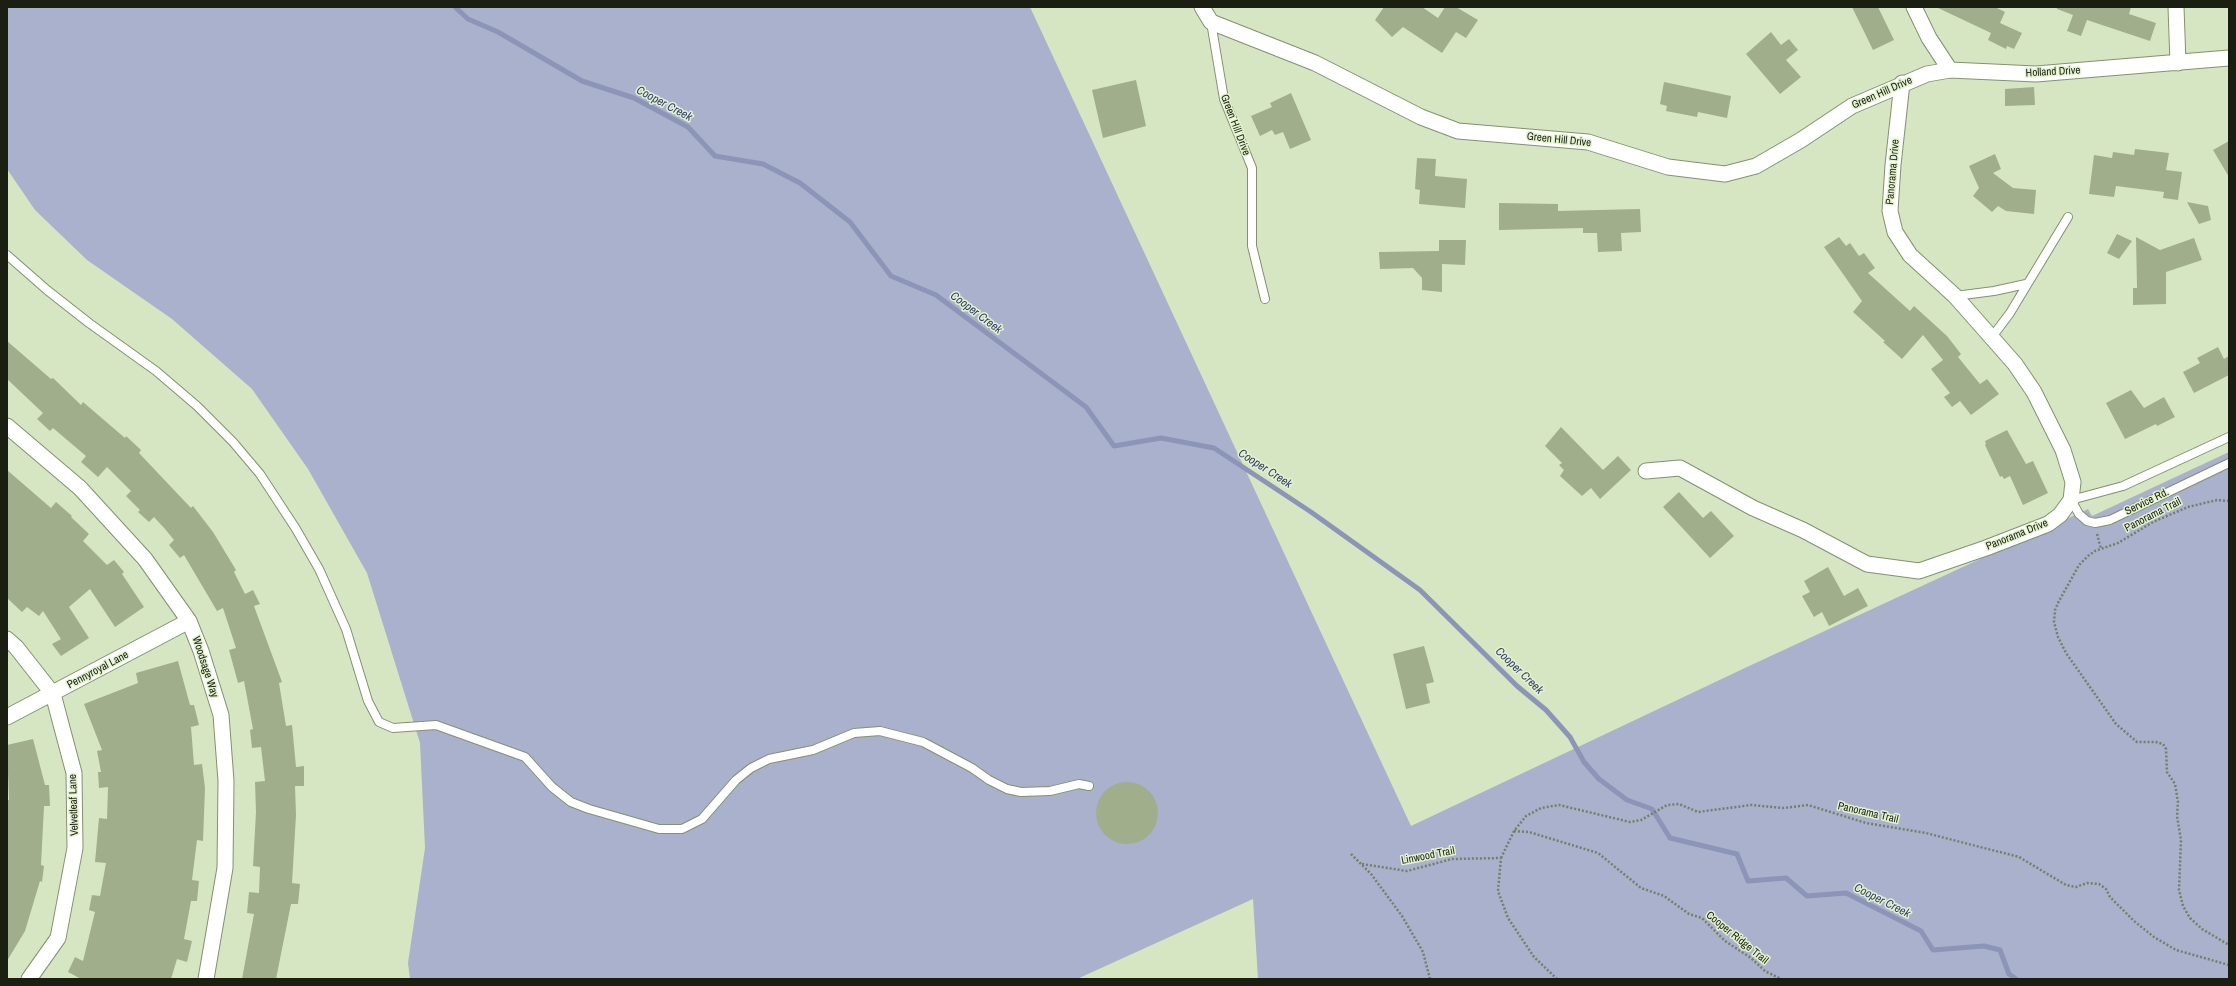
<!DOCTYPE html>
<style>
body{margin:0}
#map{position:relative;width:2236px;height:986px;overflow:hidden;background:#d7e6c2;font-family:"Archivo Narrow",sans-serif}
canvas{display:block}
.frame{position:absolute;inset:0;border:8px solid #1a1f12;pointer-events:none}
</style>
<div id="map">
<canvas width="2236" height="986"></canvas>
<div class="frame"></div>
</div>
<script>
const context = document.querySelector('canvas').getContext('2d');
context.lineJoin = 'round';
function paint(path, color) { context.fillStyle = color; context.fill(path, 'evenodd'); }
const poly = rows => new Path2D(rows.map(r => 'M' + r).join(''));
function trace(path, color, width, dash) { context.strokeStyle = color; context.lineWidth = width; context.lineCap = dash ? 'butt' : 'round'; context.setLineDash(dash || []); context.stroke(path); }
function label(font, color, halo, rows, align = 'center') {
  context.font = font + ' "Archivo Narrow",sans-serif'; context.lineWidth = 3; context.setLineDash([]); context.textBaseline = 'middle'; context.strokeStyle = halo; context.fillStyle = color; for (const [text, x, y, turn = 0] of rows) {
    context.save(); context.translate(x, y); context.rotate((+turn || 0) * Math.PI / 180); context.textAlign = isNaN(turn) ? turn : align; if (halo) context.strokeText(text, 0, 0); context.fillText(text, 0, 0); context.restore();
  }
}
paint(poly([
 [7,7,1030,7,1411,826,1747,667,2088,509,2092,516,2229,452,2229,979,1258,979,1253,899,1077,979,410,979,408,963,425,848,420,743,367,573,308,469,252,389,172,319,87,260,35,210,7,169]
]), '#a9b1cd');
trace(poly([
 [455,7,468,19,498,32,582,81,634,98,688,127,715,156,763,164,800,183,850,222,891,276,936,295,1086,407,1114,446,1161,438,1214,448,1311,512,1420,590,1517,686,1546,710,1570,737,1584,762,1599,779,1627,800,1652,809,1670,838,1737,854,1748,881,1786,878,1807,896,1846,893,1921,931,1933,950,1984,946,2000,950,2009,974,2016,979]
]), '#8c95b7', 5);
paint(poly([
 [1384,7,1422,7,1438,18,1445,7,1456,7,1478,20,1466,38,1456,32,1442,53,1403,27,1392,37,1375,20],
 [1852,7,1878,7,1894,40,1873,50],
 [1936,7,1995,7,2005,12,2000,23,2022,33,2014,49,2007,46,2006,49,1988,40,1991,33],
 [2057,7,2131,7,2129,14,2156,23,2150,41,2087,20,2081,36,2067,31,2073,15,2057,9],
 [1771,32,1781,45,1789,39,1798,50,1786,60,1801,77,1780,94,1746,54],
 [1136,80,1146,126,1103,138,1092,90],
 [1664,82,1731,96,1727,118,1698,112,1697,117,1666,111,1667,106,1660,104],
 [2034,87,2035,105,2005,106,2005,89],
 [1291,93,1311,140,1290,149,1283,132,1275,135,1272,130,1260,136,1251,116,1272,107,1270,103],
 [2229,141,2229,177,2213,150],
 [2135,149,2169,153,2166,170,2182,172,2178,200,2163,198,2164,192,2116,186,2114,197,2089,194,2094,155,2112,158,2113,152,2134,155],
 [1995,154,2001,169,1993,173,2013,188,2036,190,2034,214,2006,211,1998,206,1992,212,1973,196,1979,188,1969,166],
 [1417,158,1436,159,1435,176,1467,179,1465,208,1419,204,1420,190,1415,189],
 [2187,202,2208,206,2211,220,2199,224],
 [1499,203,1558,204,1558,211,1640,209,1641,232,1621,233,1622,251,1598,252,1597,233,1583,233,1583,228,1499,230],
 [2117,234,2132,241,2119,259,2107,253],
 [1839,237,1846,246,1850,243,1859,256,1864,253,1875,268,1868,273,1910,311,1914,306,1947,336,1961,354,1958,357,1980,384,1987,379,1999,394,1971,415,1960,401,1952,407,1944,397,1950,393,1931,369,1943,360,1923,335,1902,359,1883,342,1885,341,1853,312,1862,301,1824,247],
 [2136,237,2160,250,2194,238,2202,260,2166,272,2166,304,2133,305,2133,288,2137,288],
 [1439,240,1466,240,1465,265,1442,264,1442,292,1422,290,1422,278,1413,268,1380,269,1379,252,1439,251],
 [7,341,51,379,53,378,81,405,83,402,125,438,126,436,141,450,139,453,191,508,193,506,213,532,236,570,234,572,245,594,253,590,260,604,254,606,282,682,279,683,286,726,292,725,296,767,304,766,304,786,295,786,296,815,292,883,300,884,298,904,291,904,276,979,242,979,254,914,247,913,249,892,259,893,260,867,253,866,256,812,255,782,265,781,261,747,252,748,250,730,253,729,244,681,238,683,229,650,236,648,223,608,217,611,184,555,180,558,169,545,174,540,165,529,154,517,149,522,138,512,140,510,126,496,131,491,107,467,98,477,81,462,86,456,53,428,50,431,37,419,43,413,7,379],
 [2218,347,2224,359,2229,356,2229,375,2194,393,2183,372,2200,363,2197,358],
 [2131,390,2144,408,2164,397,2175,417,2157,426,2156,424,2125,439,2106,403],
 [1561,427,1603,470,1618,456,1631,470,1600,499,1591,488,1582,496,1560,476,1564,470,1559,465,1562,463,1545,446],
 [2007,430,2026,464,2033,461,2048,493,2023,505,2010,476,2004,479,2002,476,2000,477,1985,445,1986,444,1985,441],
 [7,470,51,508,56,502,72,516,71,517,89,534,83,541,107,565,114,560,124,572,122,574,144,607,115,627,90,589,69,607,89,638,61,656,52,644,61,639,43,611,39,616,27,607,22,612,7,598],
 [1679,492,1703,518,1711,511,1734,536,1710,558,1663,507],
 [1828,567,1844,596,1858,588,1868,606,1829,626,1822,612,1814,617,1802,596,1810,592,1804,581],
 [1424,646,1434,682,1426,684,1430,703,1406,709,1393,654],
 [178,661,190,705,194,705,199,725,191,727,194,765,202,764,205,788,203,841,197,840,192,880,199,881,197,901,191,901,184,939,192,941,187,962,177,959,171,979,81,979,68,972,75,957,83,961,95,912,89,910,92,895,100,896,106,863,95,862,99,818,107,819,108,787,99,788,98,772,101,772,97,751,102,750,84,704,138,683,136,673],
 [33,739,45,785,49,785,50,806,44,806,41,865,44,866,42,882,40,881,25,931,7,961,7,800,9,800,7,745],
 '1096 813a31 31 0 1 1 62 0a31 31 0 1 1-62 0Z'
]), '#a0ae8b');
const lane = poly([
 [1211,22,1224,99,1252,168,1252,246,1265,299],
 [7,255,47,290,89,323,156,371,197,406,233,442,260,474,296,529,319,569,346,629,368,701,379,722,393,728,436,725,525,757,552,787,571,802,589,809,659,829,682,829,702,819,736,780,751,768,769,759,813,750,854,733,880,731,923,742,972,768,989,780,1007,789,1021,792,1050,791,1079,784,1089,786],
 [1955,296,1994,291,2026,284],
 [1992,337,2010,313,2068,217],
 [2229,437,2123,486,2071,500,2079,514,2087,521,2095,523,2110,520,2229,463]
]);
const street = poly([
 [1202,7,1211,22,1315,63,1421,117,1458,131,1588,142,1668,167,1725,174,1756,166,1801,140,1852,106,1927,74,1950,70],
 [1914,7,1929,38,1950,70,2036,74,2229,58],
 [2176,7,2178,63],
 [7,426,80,488,145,559,189,621,201,651,221,715,226,781,225,868,206,979],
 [1646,471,1680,468,1753,508,1803,530,1867,564,1919,571,1986,548,2048,524,2060,515,2071,500,2073,482,2063,450,2034,392,2015,364,1955,296,1910,255,1895,232,1890,211,1893,165,1902,83],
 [7,639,16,647,53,694,74,773,75,848,58,938,29,979],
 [7,717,189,621]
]);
trace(lane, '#839170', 10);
trace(street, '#839170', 17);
trace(poly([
 [2229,501,2217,500,2188,507,2153,522,2118,543,2095,551,2088,556,2079,565,2059,601,2055,610,2054,622,2058,637,2066,653,2116,724,2137,742,2156,742,2163,744,2166,749,2167,772,2175,784,2178,802,2177,816,2181,840,2179,890,2183,906,2190,918,2202,929,2229,945],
 [2097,534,2101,549],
 [1514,831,1529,832,1598,853,1641,888,1664,896,1689,914,1702,918,1725,941,1751,958,1765,971,1781,979],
 [1351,854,1371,874,1402,916,1423,952,1430,979],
 [1501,858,1514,831,1526,816,1541,808,1559,805,1630,822,1641,820,1667,805,1679,804,1698,812,1751,805,1783,808,1808,805,1866,823,1926,833,2019,857,2066,885,2076,887,2087,883,2099,884,2106,889,2110,897,2134,921,2154,937,2176,950,2229,965],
 [1362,864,1407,871,1452,859,1501,858,1498,891,1508,918,1534,957,1557,979]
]), '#757f67', 2.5, [2, 2]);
trace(lane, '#fff', 8);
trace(street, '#fff', 15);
label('11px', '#1a1f12', '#e4f3cf', [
 ["Holland Drive",2053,72,-3],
 ["Green Hill Drive",1882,93,-24],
 ["Green Hill Drive",1235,125,69],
 ["Green Hill Drive",1559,140,6],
 ["Panorama Drive",1893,172,-85],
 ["Service Rd.",2147,502,-26],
 ["Panorama Trail",2153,515,-27],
 ["Panorama Drive",2017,535,-22],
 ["Woodsage Way",205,667,72],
 ["Pennyroyal Lane",98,670,-28],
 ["Velvetleaf Lane",74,805,-92],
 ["Panorama Trail",1868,813,13],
 ["Linwood Trail",1428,856,-11],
 ["Cooper Ridge Trail",1737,938,39]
]);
label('italic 12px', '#343e6d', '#e4f3cf', [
 ["Cooper Creek",664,104,28],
 ["Cooper Creek",976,313,37],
 ["Cooper Creek",1265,469,33],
 ["Cooper Creek",1519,671,44],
 ["Cooper Creek",1882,901,27]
]);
</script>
